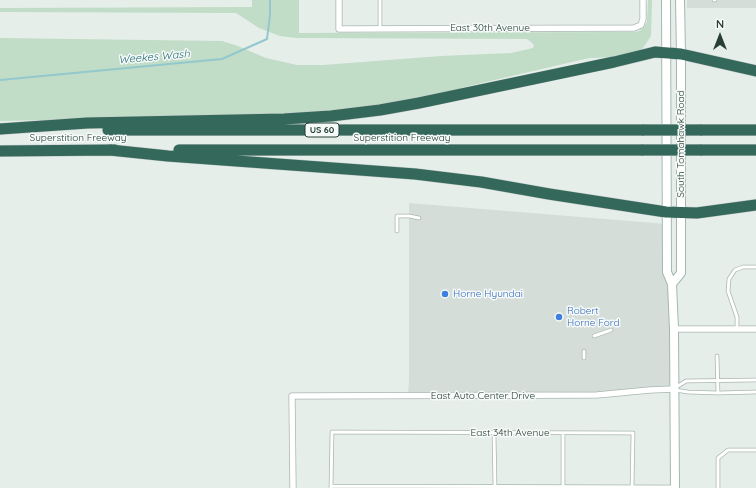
<!DOCTYPE html>
<style>
body{margin:0}
#map{position:relative;width:756px;height:488px;overflow:hidden;background:#e6eeea;font-family:Quicksand,sans-serif}
canvas{display:block}
.north{position:absolute;left:700px;top:16px;width:40px;height:40px;-webkit-text-stroke:3px #f6faf8;paint-order:stroke;rotate:0deg;font-size:11px;font-weight:700;line-height:16px;text-align:center;color:#263e36}
.north::after{content:'';display:block;margin:auto;width:14px;height:18px;background:#263e36;clip-path:polygon(50% 0,100% 100%,50% 72%,0 100%)}
</style>
<div id="map">
<canvas width="756" height="488"></canvas>
<div class="north">N</div>
</div>
<script>
const context = document.querySelector('canvas').getContext('2d');
context.lineJoin = 'round';
function paint(path, color) { context.fillStyle = color; context.fill(path, 'evenodd'); }
const poly = rows => new Path2D(rows.map(r => 'M' + r).join(''));
function trace(path, color, width, dash) { context.strokeStyle = color; context.lineWidth = width; context.lineCap = dash ? 'butt' : 'round'; context.setLineDash(dash || []); context.stroke(path); }
function label(font, color, halo, rows, align = 'center') {
  context.font = font + ' Quicksand,sans-serif'; context.lineWidth = 3; context.setLineDash([]); context.textBaseline = 'middle'; context.strokeStyle = halo; context.fillStyle = color; for (const [text, x, y, turn = 0] of rows) {
    context.save(); context.translate(x, y); context.rotate((+turn || 0) * Math.PI / 180); context.textAlign = isNaN(turn) ? turn : align; if (halo) context.strokeText(text, 0, 0); context.fillText(text, 0, 0); context.restore();
  }
}
paint(poly([
 [687,0,756,0,756,8,687,8],
 [409,203,666,224,667,272,672,284,674,389,597,395,408,396,409,380]
]), '#d4ddd8');
paint(poly([
 [252,0,299,0,299,33,635,32,639,31,643,28,647,22,648,0,652,0,651,36,643,48,637,52,618,57,589,58,486,82,465,87,450,92,377,106,317,113,192,117,0,121,0,38,222,41,238,46,266,58,297,65,323,65,441,56,511,53,533,48,534,45,531,42,527,39,296,38,280,36,259,28,236,13,0,12,0,8,252,7]
]), '#c1dcc7');
trace(poly([
 [0,80,222,59,267,39,270,15,270,0]
]), '#93c8cd', 2);
const lane = poly([
 [380,0,380,28],
 [714,0,715,0],
 [397,231,397,216,409,216,419,218],
 [737,329,737,317,728,291,729,279,735,270,743,267,756,267],
 [594,336,611,330],
 [584,351,584,358],
 [717,356,718,393],
 [675,388,686,381,756,380],
 [675,390,688,392,718,393,756,392],
 [494,433,495,487],
 [563,433,563,486],
 [331,486,675,487],
 [331,488,332,432,633,433,632,488],
 [718,488,718,458,728,450,756,450]
]);
const street = poly([
 [339,0,339,29,634,28,641,25,643,19,643,0],
 [674,329,756,329],
 [293,488,292,396,597,395,650,390,674,389]
]);
const secondary = poly([
 [666,0,667,272,672,284,674,329,675,488],
 [672,284,681,273,681,54,680,0]
]);
const highway = poly([
 [0,129,87,123,284,119,331,116,380,110,419,103,614,62,655,52,681,54,756,71],
 [108,130,644,130],
 [700,130,756,130],
 [110,150,168,156,415,174,481,182,549,194,666,212,697,213,756,205],
 [179,150,643,150],
 [700,150,756,150],
 [0,151,115,150]
]);
trace(lane, '#a9b6b0', 4.5);
trace(street, '#a9b6b0', 7);
trace(secondary, '#a5b8b0', 10);
trace(highway, '#c2c9c7', 12);
trace(lane, '#fff', 3);
trace(street, '#fff', 5.5);
trace(secondary, '#fff', 8);
trace(highway, '#34685a', 11);
const highwayBridge = poly([
 [644,130,700,130],
 [643,150,700,150]
]);
trace(highwayBridge, '#c2c9c7', 12, []);
trace(highwayBridge, '#34685a', 11);
for (const [x, y, r, color] of [
 [445,294,4,"#3f7fe0"],
 [559,317,4,"#3f7fe0"]
]) { const dot = new Path2D(); dot.arc(x, y, r, 0, 2 * Math.PI); context.fillStyle = color; context.fill(dot); trace(dot, '#f6faf8', 1.5); }
for (const [x, y, w] of [
 [322,130,34]
]) { const box = new Path2D(); box.roundRect(x - w / 2, y - 7, w, 14, 3); context.fillStyle = '#f6faf8'; context.fill(box); trace(box, '#263e36', 1); }
label('bold 9px', '#263e36', null, [
 ["US 60",322,130]
]);
label('10px', '#263e36', '#f6faf8', [
 ["East 30th Avenue",490,28],
 ["Superstition Freeway",78,138],
 ["Superstition Freeway",402,138],
 ["South Tomahawk Road",681,144,-90],
 ["East Auto Center Drive",483,396],
 ["East 34th Avenue",510,433]
]);
label('10px', '#366cbe', '#f6faf8', [
 ["Horne Hyundai",453,294],
 ["Robert",567,311],
 ["Horne Ford",567,323]
], 'left');
label('italic 11px', '#256e76', '#f6faf8', [
 ["Weekes Wash",154,57,-5]
]);
</script>
